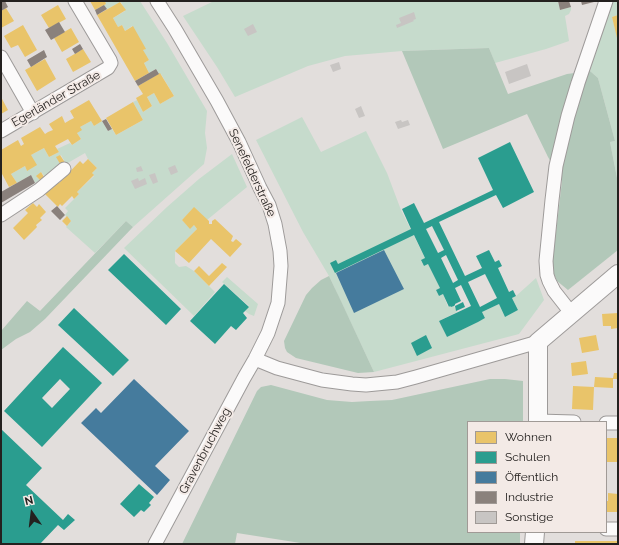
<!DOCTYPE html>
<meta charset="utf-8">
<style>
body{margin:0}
#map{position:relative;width:619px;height:545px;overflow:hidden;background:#e2dedc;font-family:Raleway,sans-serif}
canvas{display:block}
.frame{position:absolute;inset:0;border:2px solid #24211f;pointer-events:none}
.legend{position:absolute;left:467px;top:421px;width:140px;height:112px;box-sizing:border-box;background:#f3eae6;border:1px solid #a09a96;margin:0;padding:5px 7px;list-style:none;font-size:12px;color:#24211f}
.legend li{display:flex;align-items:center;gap:8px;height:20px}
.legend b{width:20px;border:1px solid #a09a96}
.north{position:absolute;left:12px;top:493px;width:40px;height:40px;-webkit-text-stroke:3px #f3eae6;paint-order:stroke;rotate:346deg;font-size:11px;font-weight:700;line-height:16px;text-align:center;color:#24211f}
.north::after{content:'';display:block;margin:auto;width:14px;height:18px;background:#24211f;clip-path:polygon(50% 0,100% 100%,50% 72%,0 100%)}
</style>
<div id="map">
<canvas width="619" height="545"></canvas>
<div class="frame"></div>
<ul class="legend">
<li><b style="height:11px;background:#e9c46a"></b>Wohnen</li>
<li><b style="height:11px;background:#2a9d8f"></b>Schulen</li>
<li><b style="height:11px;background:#457b9d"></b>Öffentlich</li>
<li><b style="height:11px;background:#8a817c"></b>Industrie</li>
<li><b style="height:11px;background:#c8c5c3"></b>Sonstige</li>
</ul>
<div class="north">N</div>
</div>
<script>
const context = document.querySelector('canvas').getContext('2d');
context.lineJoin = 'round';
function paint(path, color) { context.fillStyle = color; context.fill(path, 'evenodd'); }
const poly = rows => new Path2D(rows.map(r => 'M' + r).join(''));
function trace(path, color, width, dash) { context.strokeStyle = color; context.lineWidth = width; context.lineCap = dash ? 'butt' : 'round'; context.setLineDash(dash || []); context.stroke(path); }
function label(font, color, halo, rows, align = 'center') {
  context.font = font + ' Raleway,sans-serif'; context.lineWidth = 4; context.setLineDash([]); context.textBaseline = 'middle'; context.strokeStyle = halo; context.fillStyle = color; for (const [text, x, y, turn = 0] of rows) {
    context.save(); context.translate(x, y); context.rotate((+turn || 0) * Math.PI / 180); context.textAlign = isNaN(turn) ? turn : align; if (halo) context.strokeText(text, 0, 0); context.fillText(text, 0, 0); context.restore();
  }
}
paint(poly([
 [105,1,140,1,167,43,207,111,205,133,207,148,204,164,133,227,126,221,95,253,66,227,71,221,65,215,68,211,65,208,79,194,77,192,94,176,92,173,97,168,88,159,85,153,66,164,61,155,57,157,62,167,45,177,41,172,37,176,40,180,35,183,31,175,17,183,11,174,25,166,27,171,31,155,44,148,49,157,59,152,57,149,70,143,72,145,81,139,77,133,80,127,91,121,94,126,102,121,108,131,112,129,116,135,143,120,133,102,137,100,143,112,152,106,147,97,154,93,160,104,174,96,161,74,159,74,156,69,149,73,144,63,149,60,142,51,145,49,132,26,125,31,122,25,118,27,113,18,125,11,121,2,107,9,104,5,106,4],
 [214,1,558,1,560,10,571,7,571,10,569,14,565,16,569,41,546,49,495,63,489,48,402,51,345,56,308,66,235,97,217,67,183,16],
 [612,1,618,1,618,15,612,17,618,40,618,183,610,142,615,141,598,78,590,71,607,11],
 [302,117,321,152,366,131,387,173,401,210,425,258,421,261,424,266,428,264,440,288,436,290,439,296,443,294,448,307,450,306,451,307,454,306,457,312,439,321,447,337,485,318,482,312,499,304,505,317,518,310,512,298,516,296,536,278,544,300,519,334,374,372,329,276,303,232,256,140],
 [232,154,247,187,207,220,194,208,182,220,190,228,194,225,197,229,175,251,175,263,179,267,186,266,194,271,215,292,194,316,124,248,167,207,199,179],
 [227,277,258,304,254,316,249,314,245,311,249,306,222,282]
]), '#c6dbcc');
paint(poly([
 [489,48,508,94,567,74,590,71,598,78,615,141,610,142,618,183,618,250,568,290,557,281,553,272,553,258,562,181,548,157,527,114,443,149,402,51],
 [126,221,133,227,45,319,30,332,16,339,1,350,1,331,27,301,40,311],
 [329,276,341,301,374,372,358,373,296,358,287,352,285,348,284,341,306,295,312,288,321,280],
 [490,379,505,379,523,381,523,422,468,422,468,532,520,532,520,544,307,544,237,533,235,544,182,544,257,391,261,387,271,385,327,400,352,402,370,401,392,400]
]), '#b2c8b9');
paint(poly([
 [90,1,105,1,106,4,95,10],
 [120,2,126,10,113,18,118,27,122,25,125,31,133,26,146,49,143,50,149,60,144,63,149,73,135,81,97,15],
 [58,5,66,19,49,28,41,15],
 [6,8,14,21,1,28,1,11],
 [618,15,618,38,617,38,612,17],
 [23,25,37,50,25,57,18,45,11,48,4,36],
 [71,28,79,42,62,52,54,38],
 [83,49,91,62,73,72,66,59],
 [45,59,56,79,37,91,25,70],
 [160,73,174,96,160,104,154,93,147,97,152,106,143,112,136,98,143,94,138,86],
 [1,97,8,110,1,114],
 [89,100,102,121,94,126,91,121,80,127,82,130,77,133,81,139,72,145,68,139,55,146,59,152,49,157,44,148,31,155,37,165,27,171,25,166,11,174,17,183,9,187,1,172,1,150,18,140,21,146,24,144,21,138,40,127,45,134,48,132,53,130,49,124,62,116,65,123,70,120,74,118,70,111],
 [133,102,143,120,116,135,106,118],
 [60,155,66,164,62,167,56,157],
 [88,159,97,168,92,173,94,175,77,192,79,194,74,199,72,196,62,206,60,204,58,207,45,194,58,182,59,183,80,161,83,164],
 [41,172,44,177,40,180,36,176],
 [33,203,37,207,39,204,46,212,40,218,42,220,36,225,37,227,24,240,13,228,28,213,25,210],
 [194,207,209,221,209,224,212,224,212,221,215,219,233,236,231,241,233,242,236,239,242,244,230,257,211,239,189,263,175,251,197,229,194,225,190,229,182,220],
 [67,216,71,221,67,226,62,221],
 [222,263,227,267,209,286,194,271,199,266,209,276],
 [618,313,618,328,611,329,611,326,603,326,602,314],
 [596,335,599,350,582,353,579,338],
 [586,361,588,374,572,376,571,363],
 [614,373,618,373,618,379,613,379,613,388,594,387,595,377,613,378],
 [573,386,594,387,593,410,572,409],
 [606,438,618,438,618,462,607,462],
 [608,493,618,494,618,512,606,512,606,501,608,501],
 [575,541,618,541,618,544,575,544]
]), '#e9c46a');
paint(poly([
 [510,142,534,192,503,208,496,195,439,222,465,276,482,268,476,256,489,250,495,262,499,260,502,266,498,268,509,292,513,290,516,296,512,298,518,310,505,317,499,304,482,312,485,318,478,322,475,317,478,322,447,337,439,321,471,306,461,285,455,288,461,301,455,304,455,305,454,306,451,307,450,306,449,307,443,294,439,296,436,290,440,288,428,264,424,266,421,260,425,258,414,235,335,273,330,263,336,260,338,264,411,229,402,209,414,203,424,223,493,190,478,158],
 [432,226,444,250,438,253,426,229],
 [446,255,458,280,453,283,441,258],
 [485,274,497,298,480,307,468,282],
 [124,254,181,309,166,325,108,270],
 [224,284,249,307,243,313,247,318,236,330,231,326,215,344,190,321],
 [463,302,465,307,456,311,455,306],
 [74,308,129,360,113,376,58,325],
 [426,335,432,348,417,356,411,343],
 [63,347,102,383,42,447,4,411],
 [60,379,70,389,52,408,42,398],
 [1,429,42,468,26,485,63,520,68,514,75,520,64,530,58,525,40,544,1,544],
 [139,484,154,497,149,503,151,505,144,512,141,510,134,517,120,504]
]), '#2a9d8f');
paint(poly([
 [384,250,404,289,354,313,336,273],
 [134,379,189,431,155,466,170,480,157,495,81,423,96,408,101,413]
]), '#457b9d');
paint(poly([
 [1,1,5,1,8,7,1,11],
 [558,1,569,1,571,7,560,10],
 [581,1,594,1,594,2,582,5],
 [104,5,107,9,97,15,95,10],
 [59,22,65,32,51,40,45,30],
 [80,44,83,49,75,54,72,49],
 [44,50,47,57,31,67,27,60],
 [156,69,159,74,138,86,135,81],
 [106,119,112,129,108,131,102,121],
 [31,175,35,183,1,203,1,192],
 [57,206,65,215,60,220,51,211]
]), '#8a817c');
paint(poly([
 [414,12,416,19,413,20,414,21,397,28,396,25,401,23,399,18],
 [253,24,257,32,248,36,244,29],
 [339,62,341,69,333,72,330,65],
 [527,64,531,76,509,84,505,72],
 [361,106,365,116,359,118,355,109],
 [401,120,402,122,408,120,410,125,398,129,395,122],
 [175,165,178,172,171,175,168,168],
 [141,166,143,171,137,172,136,168],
 [155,173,158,182,153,184,149,175],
 [138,178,139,181,145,178,147,184,135,189,131,181]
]), '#c8c5c3');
const minor = poly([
 [1,57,33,113],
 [1,131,108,68,111,63,110,60,75,1],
 [1,215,39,190,64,169],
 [572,314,554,291,549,281,547,275,546,261,552,200,556,166,568,116,578,83,606,1],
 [255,359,277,368,322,380,352,384,366,385,376,384,397,382,416,377,538,342],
 [538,421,574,422],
 [606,423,618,423],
 [606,529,618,529],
 [155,544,244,378,255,359,268,333,278,303,281,266,280,251,275,224,269,205,260,188,239,142,217,101,175,29,157,1]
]);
const secondary = poly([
 [538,422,538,342,618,274],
 [534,544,535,532]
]);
trace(minor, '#9d9a99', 15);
trace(secondary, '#9d9a99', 20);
trace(minor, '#fbfafa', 13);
trace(secondary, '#fbfafa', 18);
label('12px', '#24211f', '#f3eae6', [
 ["Egerländer Straße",56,99,-30],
 ["Senefelderstraße",252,173,65],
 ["Gravenbruchweg",205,451,-62]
]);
</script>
